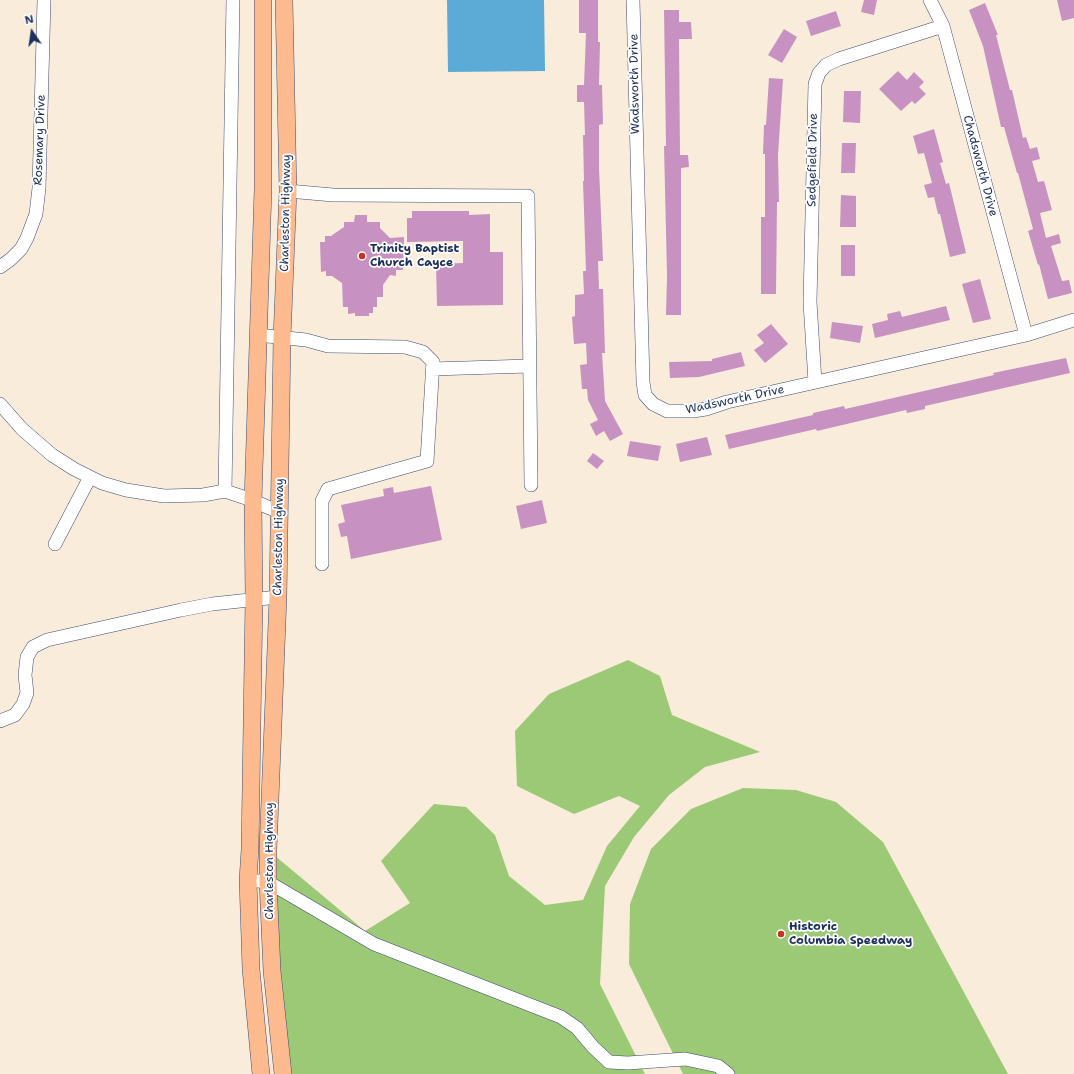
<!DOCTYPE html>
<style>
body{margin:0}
#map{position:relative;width:1074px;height:1074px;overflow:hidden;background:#f9ecdb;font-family:"Shantell Sans",sans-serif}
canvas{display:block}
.north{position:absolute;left:12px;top:12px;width:40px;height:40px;-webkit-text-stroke:3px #fff;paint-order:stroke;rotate:347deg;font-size:11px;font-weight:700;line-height:16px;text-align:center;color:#1b2f5e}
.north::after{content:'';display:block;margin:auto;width:14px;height:18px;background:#1b2f5e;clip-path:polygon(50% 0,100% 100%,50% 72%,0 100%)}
</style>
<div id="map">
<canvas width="1074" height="1074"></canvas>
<div class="north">N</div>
</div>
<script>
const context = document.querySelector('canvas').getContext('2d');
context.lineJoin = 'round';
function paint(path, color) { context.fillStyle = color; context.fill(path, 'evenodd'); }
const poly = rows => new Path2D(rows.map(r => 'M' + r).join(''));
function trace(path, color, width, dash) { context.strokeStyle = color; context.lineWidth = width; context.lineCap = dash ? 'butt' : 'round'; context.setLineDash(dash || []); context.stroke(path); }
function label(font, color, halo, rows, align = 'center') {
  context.font = font + ' "Shantell Sans",sans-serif'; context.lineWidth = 3.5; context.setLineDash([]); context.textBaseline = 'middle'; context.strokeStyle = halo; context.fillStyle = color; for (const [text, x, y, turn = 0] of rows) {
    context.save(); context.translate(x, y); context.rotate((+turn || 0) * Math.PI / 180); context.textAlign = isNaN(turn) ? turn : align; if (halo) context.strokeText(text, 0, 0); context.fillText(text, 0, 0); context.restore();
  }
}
paint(poly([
 [628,660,660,676,672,715,760,752,705,767,669,795,634,837,605,886,600,984,645,1074,286,1074,268,850,365,931,410,903,381,861,434,804,466,807,495,835,509,876,545,905,583,900,607,846,640,806,619,796,574,814,517,786,515,731,549,694],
 [743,788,796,790,836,802,883,842,1008,1074,683,1074,629,964,630,904,651,849,691,809]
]), '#9cc976');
paint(poly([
 [447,0,544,0,545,71,448,72]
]), '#5caad6');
paint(poly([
 [579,0,598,0,598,42,600,42,599,85,602,85,603,124,599,125,599,168,603,261,598,261,599,289,603,289,605,353,602,353,605,401,623,434,610,441,604,431,596,436,590,424,598,420,588,400,587,389,582,389,580,365,587,364,586,343,574,344,572,317,575,316,575,295,584,294,583,271,586,271,583,181,584,181,583,135,585,135,584,102,577,102,577,85,584,85,586,33,579,33],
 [864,0,877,0,874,15,861,12],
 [1057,0,1074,0,1074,18,1062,21],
 [985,3,998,35,996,35,1010,90,1012,90,1023,138,1026,137,1030,149,1037,147,1040,159,1032,161,1038,182,1044,181,1052,210,1040,213,1046,238,1059,234,1061,243,1051,246,1062,281,1069,280,1072,293,1048,299,1039,264,1038,265,1028,231,1033,229,1018,173,1017,173,1004,127,1001,127,983,46,969,10],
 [664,10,679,10,679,22,691,22,692,39,679,39,680,155,688,155,689,167,681,168,681,315,666,315,667,275,664,146,666,146],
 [836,11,841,26,811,36,806,21],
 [784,29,797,37,782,63,768,55],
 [898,71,907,80,914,72,924,82,919,87,926,94,915,104,912,101,901,111,879,89],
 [769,78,783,79,778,155,779,202,777,202,776,294,761,294,761,217,765,217,765,154,763,154,764,125,766,125],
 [844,91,861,91,860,123,843,122],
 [934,129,943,162,940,163,946,184,949,183,966,253,950,257,940,214,938,214,934,197,928,198,924,185,932,183,924,153,918,154,913,136],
 [842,143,856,143,855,173,841,173],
 [841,195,856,196,856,227,840,227],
 [412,211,469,211,469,215,490,214,490,252,503,252,503,305,437,306,436,264,463,263,463,241,407,242,407,218,412,218],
 [355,215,367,215,367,222,380,222,380,228,390,238,404,237,403,270,396,270,396,276,390,275,383,285,383,297,377,297,377,307,373,307,373,313,369,313,369,316,355,316,355,313,348,314,348,307,343,307,342,283,332,276,326,276,326,271,321,272,320,242,325,242,325,236,331,236,344,227,344,222,354,222],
 [841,245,855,245,855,276,841,276],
 [980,279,991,319,973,323,962,284],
 [946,306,950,320,875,338,872,324,888,320,887,314,900,311,902,317],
 [832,322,863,326,860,343,830,338],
 [771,324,788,344,765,363,754,350,764,343,757,335],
 [741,352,745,366,699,377,670,378,669,362,712,361,712,359],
 [1066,358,1070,373,925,406,925,409,907,413,906,410,817,431,816,429,729,449,725,435,813,415,813,413,844,406,845,409,994,375,993,373],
 [707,437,712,455,680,462,676,444],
 [630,441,661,446,658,461,627,456],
 [593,453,604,461,597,469,587,461],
 [431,486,442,540,351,559,347,536,341,537,338,524,345,522,341,505,384,496,383,489,393,487,394,493],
 [542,500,547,523,521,529,516,506]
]), '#c792c1');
const minor = poly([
 [633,0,643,382,645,395,653,404,667,411,693,411,706,409,727,402,1026,335,1074,320],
 [930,0,943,26,1026,335],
 [288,191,333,195,528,196,531,485],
 [0,267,11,259,21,249,27,238,36,214,39,188,44,0],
 [258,335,306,340,328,346,405,347,423,352,433,362,427,461,328,489,322,501,322,564],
 [432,369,529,366],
 [815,382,810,302,815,84,819,73,826,65,839,59,943,26],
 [0,404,22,429,52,455,74,469,102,483,126,490,164,496,203,495,225,491,249,499,279,512],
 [225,491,233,0],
 [55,544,90,477],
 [0,721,15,715,23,704,27,693,25,675,27,657,33,647,47,640,181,610,212,604,278,597],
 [248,880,268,882,374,944,561,1017,577,1028,593,1047,609,1062,628,1063,685,1059,718,1066,728,1074]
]);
const major = poly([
 [261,1074,251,969,248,880,250,849,254,599,253,501,263,189,263,0],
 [283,1074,272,971,268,882,268,850,278,597,282,338,288,191,284,0]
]);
trace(minor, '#3c4b71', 14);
trace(major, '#3c4b71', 18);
trace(minor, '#fff', 13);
trace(major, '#fcba8e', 17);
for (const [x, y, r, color] of [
 [362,256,4,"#c8321e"],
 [781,934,4,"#c8321e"]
]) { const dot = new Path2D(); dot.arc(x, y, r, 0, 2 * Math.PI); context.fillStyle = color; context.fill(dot); trace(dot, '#fff', 1.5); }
label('12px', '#1b2f5e', '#fff', [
 ["Wadsworth Drive",635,84,-91],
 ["Rosemary Drive",40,140,-88],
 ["Sedgefield Drive",813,160,-89],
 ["Chadsworth Drive",980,166,75],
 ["Charleston Highway",286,213,-89],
 ["Wadsworth Drive",735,400,-12],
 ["Charleston Highway",279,537,-89],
 ["Charleston Highway",270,861,-90]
]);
label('bold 12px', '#1b2f5e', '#fff', [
 ["Trinity Baptist",370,249],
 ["Church Cayce",370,263],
 ["Historic",789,927],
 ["Columbia Speedway",789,941]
], 'left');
</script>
